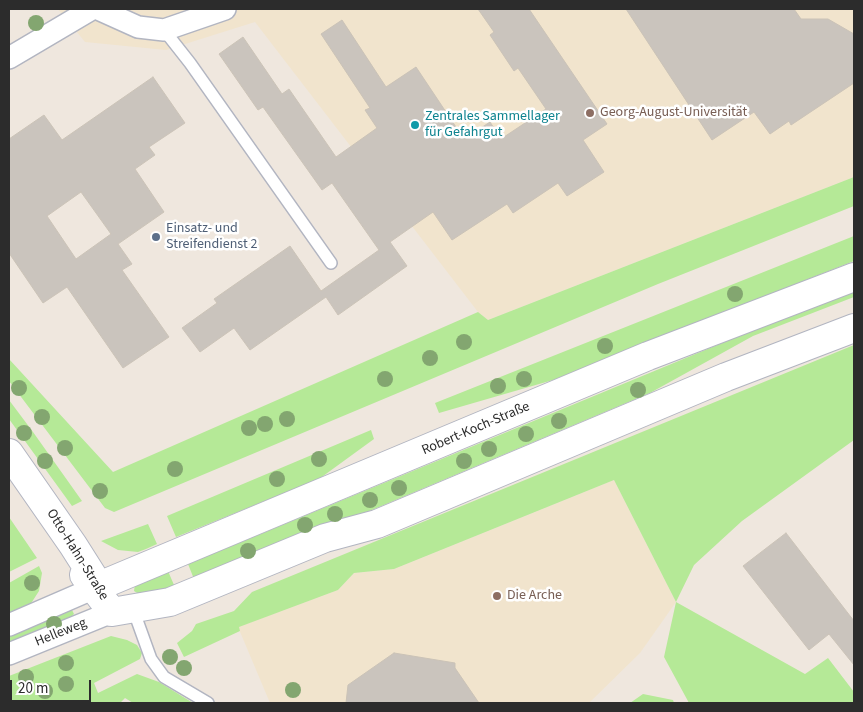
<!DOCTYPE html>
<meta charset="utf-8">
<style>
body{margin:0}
#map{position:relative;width:863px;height:712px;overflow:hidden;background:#efe7de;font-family:"Source Sans 3",sans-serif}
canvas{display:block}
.frame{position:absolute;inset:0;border:10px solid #2c2c2c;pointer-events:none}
.scale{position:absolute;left:10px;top:680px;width:81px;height:22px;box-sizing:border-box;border:2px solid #2c2c2c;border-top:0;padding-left:6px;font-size:15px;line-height:18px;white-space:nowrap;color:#2c2c2c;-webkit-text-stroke:4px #fff;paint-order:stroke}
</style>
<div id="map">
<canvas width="863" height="712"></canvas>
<div class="frame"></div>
<div class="scale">20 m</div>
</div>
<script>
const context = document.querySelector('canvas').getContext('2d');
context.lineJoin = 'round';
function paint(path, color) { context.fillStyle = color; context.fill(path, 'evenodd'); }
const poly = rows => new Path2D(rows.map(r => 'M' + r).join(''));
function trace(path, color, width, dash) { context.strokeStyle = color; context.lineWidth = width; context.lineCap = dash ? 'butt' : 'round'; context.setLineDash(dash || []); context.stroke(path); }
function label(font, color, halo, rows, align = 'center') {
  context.font = font + ' "Source Sans 3",sans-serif'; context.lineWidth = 5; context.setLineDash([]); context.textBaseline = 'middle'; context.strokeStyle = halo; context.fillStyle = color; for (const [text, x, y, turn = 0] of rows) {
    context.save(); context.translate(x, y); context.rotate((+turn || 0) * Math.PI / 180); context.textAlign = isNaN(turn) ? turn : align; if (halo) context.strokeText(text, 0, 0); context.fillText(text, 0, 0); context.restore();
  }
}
paint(poly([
 [58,9,854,9,854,177,488,320,478,312,255,22,166,50,85,42],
 [614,480,676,602,640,653,589,703,270,703,238,627,338,590,354,573,394,569]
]), '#f1e4cd');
paint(poly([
 [854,177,854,206,658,284,114,512,105,508,9,381,9,359,113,472,478,312,488,320],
 [854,236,854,261,553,380,439,413,435,403],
 [854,291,854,297,753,336,650,393,196,584,188,564,751,331],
 [854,345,854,440,742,521,694,565,676,602,805,674,828,658,854,692,854,703,689,703,664,657,676,602,614,480,394,569,354,573,338,590,239,627,240,631,184,657,177,643,192,631,196,624,234,611,252,592],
 [9,400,33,432,82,501,72,506,9,419],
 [371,430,374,439,319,479,176,537,167,516],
 [9,517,37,558,9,572],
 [148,524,157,544,146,549,138,552,118,550,101,541],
 [39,566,42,573,39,591,30,605,9,617,9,583],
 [168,571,177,592,139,594,134,591,135,584],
 [72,610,74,614,66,622,9,648,9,636],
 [111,636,127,640,137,645,142,653,140,659,94,683,98,693,137,674,159,682,193,703,133,703,125,698,120,703,9,703,9,676],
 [643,694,673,700,674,703,630,703]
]), '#b5e997');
const building = poly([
 [478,9,529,9,607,124,583,140,604,172,567,196,558,183,513,213,507,204,452,240,433,212,390,242,407,266,338,315,326,297,250,350,234,328,200,352,182,328,217,303,214,299,290,246,321,291,379,250,332,183,322,190,263,107,258,110,219,54,243,37,282,94,289,89,336,157,377,128,365,110,370,108,321,34,342,20,386,87,416,67,464,139,490,122,501,139,546,109,518,68,514,71,490,35,494,32,478,9],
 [626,9,794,9,801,19,828,19,854,34,854,83,791,125,789,121,770,134,754,112,712,140,626,9],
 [153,77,185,123,149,147,155,155,135,169,164,212,118,244,132,264,122,270,169,337,123,368,67,287,43,303,9,253,9,139,44,115,62,140,153,77],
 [81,192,111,234,76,259,47,216,81,192],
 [786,533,854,621,854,665,829,634,809,650,743,566,786,533],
 [394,653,455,663,455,668,479,703,346,703,348,685,394,653]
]);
paint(building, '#cac4bd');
trace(building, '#cbc3b7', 1);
const lane = poly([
 [164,30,190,63,331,263],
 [133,609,151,659,164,677,208,703]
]);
const street = poly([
 [98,9,138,27,164,30,225,9],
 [9,58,92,9],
 [9,625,99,586,112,612,9,654]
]);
const secondary = poly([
 [9,453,73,545,99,586,648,356,854,277],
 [84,575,112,612,170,602,325,538,377,524,726,377,854,328]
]);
trace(lane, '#b2b5c1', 14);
trace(street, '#b2b5c1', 24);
trace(secondary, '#b2b5c1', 30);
trace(lane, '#fff', 11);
trace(street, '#fff', 21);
trace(secondary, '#fff', 28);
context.fillStyle = '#83a670';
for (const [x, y] of [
 [36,23],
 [735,294],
 [464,342],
 [605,346],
 [430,358],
 [385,379],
 [524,379],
 [498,386],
 [19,388],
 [638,390],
 [42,417],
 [287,419],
 [559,421],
 [265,424],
 [249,428],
 [24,433],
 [526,434],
 [65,448],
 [489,449],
 [319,459],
 [45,461],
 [464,461],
 [175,469],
 [277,479],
 [399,488],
 [100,491],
 [370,500],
 [335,514],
 [305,525],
 [248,551],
 [32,583],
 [54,624],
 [170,657],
 [66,663],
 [184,668],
 [26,677],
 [66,684],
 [293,690],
 [45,691]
]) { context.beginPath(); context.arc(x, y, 8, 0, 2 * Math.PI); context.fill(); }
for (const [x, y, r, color] of [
 [590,113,5,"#8d6e63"],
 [415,125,5,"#0f9aa8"],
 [156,237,5,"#5c6f8a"],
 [497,596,5,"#8d6e63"]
]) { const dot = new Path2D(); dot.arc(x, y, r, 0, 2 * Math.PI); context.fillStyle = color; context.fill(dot); trace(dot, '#fff', 2); }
label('14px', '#785e54', '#fff', [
 ["Georg-August-Universität",600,113],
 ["Die Arche",507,596]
], 'left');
label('14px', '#0d838f', '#fff', [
 ["Zentrales Sammellager",425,117],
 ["für Gefahrgut",425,133]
], 'left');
label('14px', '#4e5e75', '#fff', [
 ["Einsatz- und",166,229],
 ["Streifendienst 2",166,245]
], 'left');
label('14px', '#2c2c2c', '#fff', [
 ["Robert-Koch-Straße",476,429,-23],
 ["Otto-Hahn-Straße",77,555,58],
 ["Helleweg",61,633,-22]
]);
</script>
